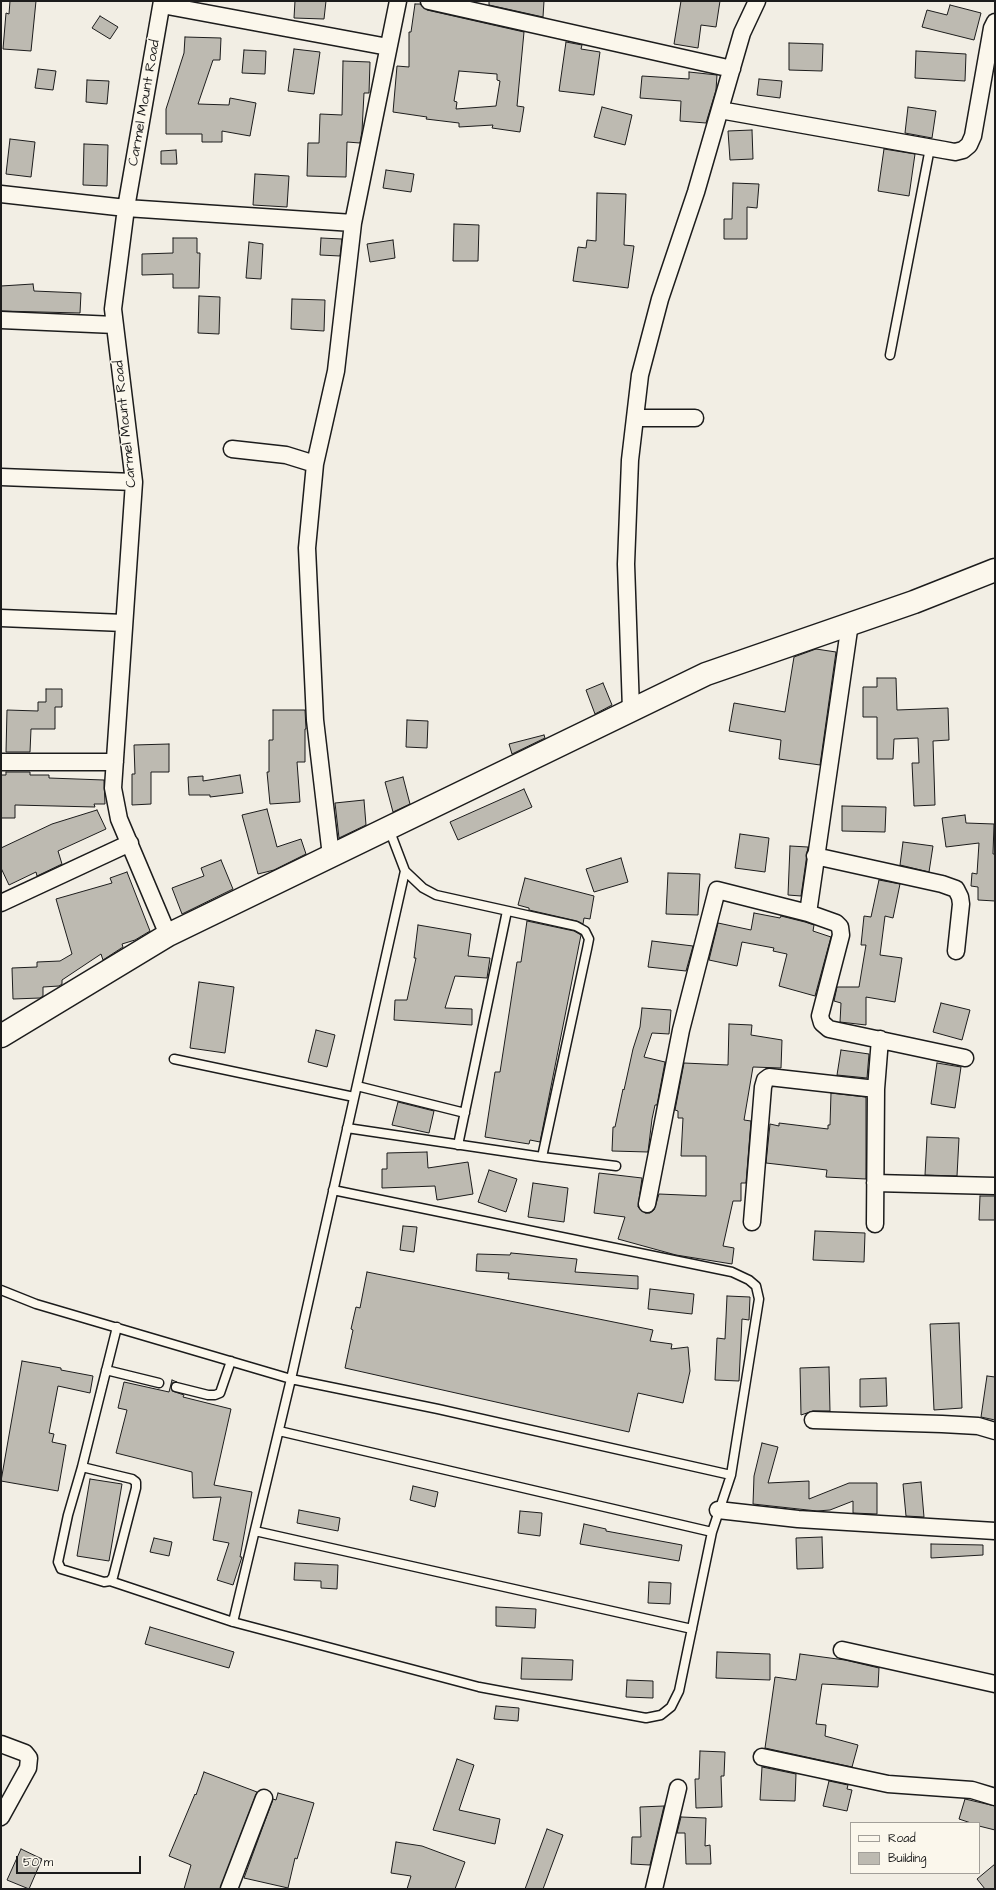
<!DOCTYPE html>
<style>
body{margin:0}
#map{position:relative;width:996px;height:1890px;overflow:hidden;background:#f2eee4;font-family:"Architects Daughter",sans-serif}
canvas{display:block}
.frame{position:absolute;inset:0;border:2px solid #1c1c1c;pointer-events:none}
.legend{position:absolute;left:850px;top:1822px;width:130px;height:52px;box-sizing:border-box;background:#fbf7ec;border:1px solid #a29f99;margin:0;padding:5px 7px;list-style:none;font-size:12px;color:#1c1c1c}
.legend li{display:flex;align-items:center;gap:8px;height:20px}
.legend b{width:20px;border:1px solid #a29f99}
.scale{position:absolute;left:16px;top:1856px;width:125px;height:18px;box-sizing:border-box;border:2px solid #1c1c1c;border-top:0;padding-left:5px;font-size:12px;line-height:14px;white-space:nowrap;color:#1c1c1c;-webkit-text-stroke:3px #fbf7ec;paint-order:stroke}
</style>
<div id="map">
<canvas width="996" height="1890"></canvas>
<div class="frame"></div>
<ul class="legend">
<li><b style="height:5px;background:#fbf7ec"></b>Road</li>
<li><b style="height:11px;background:#bdbab1"></b>Building</li>
</ul>
<div class="scale">50 m</div>
</div>
<script>
const context = document.querySelector('canvas').getContext('2d');
context.lineJoin = 'round';
function paint(path, color) { context.fillStyle = color; context.fill(path, 'evenodd'); }
const poly = rows => new Path2D(rows.map(r => 'M' + r).join(''));
function trace(path, color, width, dash) { context.strokeStyle = color; context.lineWidth = width; context.lineCap = dash ? 'butt' : 'round'; context.setLineDash(dash || []); context.stroke(path); }
function label(font, color, halo, rows, align = 'center') {
  context.font = font + ' "Architects Daughter",sans-serif'; context.lineWidth = 3; context.setLineDash([]); context.textBaseline = 'middle'; context.strokeStyle = halo; context.fillStyle = color; for (const [text, x, y, turn = 0] of rows) {
    context.save(); context.translate(x, y); context.rotate((+turn || 0) * Math.PI / 180); context.textAlign = isNaN(turn) ? turn : align; if (halo) context.strokeText(text, 0, 0); context.fillText(text, 0, 0); context.restore();
  }
}
const building = poly([
 [10,1,36,1,31,51,3,49,6,13,9,14,10,1],
 [295,1,326,1,324,19,294,18,295,1],
 [489,1,544,1,543,17,489,5,489,1],
 [681,1,720,1,716,27,701,25,698,48,674,44,681,1],
 [415,4,420,4,427,10,524,32,517,106,524,107,520,132,492,128,493,125,459,127,459,123,426,119,427,117,393,112,397,66,409,67,409,32,411,32,415,4],
 [459,71,497,74,497,80,500,81,496,106,456,109,457,102,454,101,459,71],
 [950,5,981,13,974,40,922,27,927,10,947,15,950,5],
 [100,16,118,27,110,39,92,28,100,16],
 [185,37,221,38,220,60,213,60,198,104,229,105,230,98,256,103,250,136,222,131,222,142,202,142,202,134,166,134,166,109,184,53,185,37],
 [566,42,582,45,581,49,600,52,594,95,559,91,566,42],
 [789,43,823,44,822,71,789,70,789,43],
 [294,49,320,52,314,94,288,91,294,49],
 [244,50,266,51,265,74,242,73,244,50],
 [916,51,966,54,965,81,915,78,916,51],
 [343,61,370,62,369,93,364,93,362,131,360,143,347,142,346,177,307,176,308,143,319,143,320,114,342,115,343,61],
 [38,69,56,71,53,90,35,88,38,69],
 [689,72,717,75,716,90,706,123,680,121,681,101,640,98,642,76,689,79,689,72],
 [759,79,782,81,780,98,757,95,759,79],
 [87,80,109,81,107,104,86,102,87,80],
 [602,107,632,115,625,145,594,137,602,107],
 [908,107,936,111,932,138,905,133,908,107],
 [752,130,753,159,730,160,728,131,752,130],
 [10,139,35,142,31,177,6,174,10,139],
 [84,144,108,145,107,186,83,185,84,144],
 [884,149,915,154,909,196,878,191,884,149],
 [176,150,177,164,161,164,161,151,176,150],
 [386,170,414,174,411,192,383,188,386,170],
 [255,174,289,176,287,207,253,205,255,174],
 [733,183,759,184,757,208,747,207,747,239,724,239,724,219,732,219,733,183],
 [597,193,626,194,624,245,634,246,628,288,573,281,578,247,586,248,587,240,596,241,597,193],
 [454,224,479,225,478,261,453,261,454,224],
 [173,238,197,238,197,253,200,253,199,288,173,288,173,274,142,275,142,254,173,253,173,238],
 [321,238,342,239,340,256,320,255,321,238],
 [393,240,395,258,370,262,367,244,393,240],
 [249,242,263,244,261,279,246,278,249,242],
 [33,284,34,291,81,293,80,313,1,311,1,286,33,284],
 [199,296,220,297,219,334,198,333,199,296],
 [292,299,325,300,324,331,291,329,292,299],
 [816,649,836,652,820,765,779,759,781,740,729,731,734,703,785,712,794,657,816,649],
 [877,678,896,678,897,710,948,708,949,740,933,741,935,805,914,806,912,763,919,763,918,738,894,739,893,759,877,759,877,717,863,717,863,687,877,687,877,678],
 [603,683,612,705,595,714,586,690,603,683],
 [46,689,62,689,62,707,55,707,55,729,31,729,30,752,6,752,7,710,38,711,38,702,46,702,46,689],
 [273,710,305,710,306,729,305,729,305,762,297,762,300,802,270,804,267,772,269,772,269,740,273,740,273,710],
 [407,720,428,721,427,748,406,747,407,720],
 [544,735,545,738,512,754,509,744,544,735],
 [169,744,169,772,151,772,151,804,132,805,132,774,135,774,134,745,169,744],
 [6,772,30,772,30,775,49,775,49,778,104,780,105,804,94,804,95,807,15,805,15,818,1,818,1,775,6,775,6,772],
 [240,775,243,793,210,797,210,795,189,795,188,777,203,776,203,781,240,775],
 [403,777,410,804,393,812,385,782,403,777],
 [524,789,532,807,458,840,450,822,524,789],
 [364,800,366,825,339,838,335,803,364,800],
 [842,806,886,807,885,832,842,831,842,806],
 [267,809,277,847,301,839,306,854,274,870,258,874,242,815,267,809],
 [97,810,106,829,58,851,62,864,37,876,36,872,9,885,1,868,1,848,52,824,97,810],
 [965,815,966,823,994,824,993,854,995,854,995,901,978,900,978,887,971,886,972,873,977,874,979,843,946,847,942,818,965,815],
 [740,834,769,838,765,872,735,868,740,834],
 [903,842,933,846,929,872,900,865,903,842],
 [790,846,808,847,801,896,788,895,790,846],
 [621,858,628,882,594,892,586,869,621,858],
 [221,860,233,889,182,914,172,888,204,876,201,868,221,860],
 [127,872,150,931,135,940,122,944,123,947,103,960,101,954,62,980,62,984,59,986,43,987,43,996,40,998,13,999,12,968,37,967,37,962,60,961,72,954,56,899,112,883,110,878,127,872],
 [668,873,700,874,698,915,666,914,668,873],
 [525,878,594,896,590,919,584,918,583,924,577,921,529,910,529,908,518,905,525,878],
 [879,880,900,884,893,918,885,916,880,955,902,958,895,1002,866,997,866,1025,840,1022,841,1003,834,1001,837,987,859,987,866,945,861,945,864,916,871,917,879,880],
 [754,913,780,918,781,916,805,922,814,925,813,931,831,937,815,996,779,986,787,954,773,951,774,948,742,942,737,966,709,960,718,923,751,930,754,913],
 [527,921,574,931,581,935,540,1142,530,1140,529,1144,485,1137,495,1072,500,1072,517,962,521,962,527,921],
 [418,925,471,934,468,956,490,958,487,978,455,976,445,1008,472,1009,472,1025,394,1020,395,1000,407,1000,416,958,414,958,418,925],
 [652,941,693,946,686,971,648,967,652,941],
 [199,982,234,987,225,1053,190,1048,199,982],
 [941,1003,970,1010,962,1040,933,1032,941,1003],
 [642,1008,671,1010,669,1034,652,1033,644,1057,665,1062,657,1105,655,1105,652,1119,648,1152,612,1151,613,1127,615,1127,623,1089,624,1090,633,1049,640,1027,642,1008],
 [729,1024,752,1025,751,1035,782,1040,781,1068,753,1067,744,1120,751,1121,746,1183,741,1183,741,1201,733,1201,723,1246,734,1248,732,1264,676,1255,618,1239,625,1217,594,1213,599,1173,642,1178,638,1207,645,1213,650,1213,654,1210,659,1194,706,1196,706,1156,681,1156,683,1118,678,1118,678,1111,675,1110,684,1063,728,1065,729,1024],
 [316,1030,335,1035,327,1067,308,1062,316,1030],
 [841,1050,869,1054,867,1078,837,1075,841,1050],
 [937,1063,961,1067,955,1108,931,1104,937,1063],
 [831,1093,866,1097,866,1179,826,1177,827,1170,766,1163,770,1124,779,1126,779,1123,828,1129,828,1125,830,1125,831,1093],
 [398,1102,434,1111,429,1133,392,1125,398,1102],
 [927,1137,959,1138,957,1176,925,1175,927,1137],
 [427,1152,428,1168,468,1162,473,1194,437,1200,435,1186,382,1188,382,1169,387,1169,387,1153,427,1152],
 [489,1170,517,1179,506,1212,478,1202,489,1170],
 [533,1183,568,1188,564,1222,528,1217,533,1183],
 [980,1196,995,1196,995,1220,979,1220,980,1196],
 [403,1226,417,1227,414,1252,400,1250,403,1226],
 [815,1231,865,1233,864,1262,813,1260,815,1231],
 [511,1253,577,1259,575,1272,638,1276,638,1289,508,1279,509,1273,476,1271,477,1254,510,1255,511,1253],
 [367,1272,653,1330,650,1341,672,1344,671,1349,688,1347,690,1371,683,1403,638,1393,629,1432,345,1368,353,1330,351,1329,356,1307,360,1308,367,1272],
 [650,1289,694,1294,692,1314,648,1309,650,1289],
 [727,1296,750,1297,749,1320,742,1319,739,1381,715,1380,717,1338,725,1339,727,1296],
 [959,1323,962,1408,934,1410,930,1324,959,1323],
 [22,1361,61,1368,61,1370,93,1376,90,1393,58,1386,49,1433,54,1434,52,1442,66,1445,58,1491,1,1481,22,1361],
 [829,1367,830,1411,813,1411,801,1415,800,1368,829,1367],
 [987,1376,995,1377,995,1420,981,1417,987,1376],
 [886,1378,887,1406,860,1407,860,1379,886,1378],
 [172,1380,177,1382,172,1383,172,1391,184,1395,183,1397,231,1409,214,1485,252,1492,240,1557,242,1557,233,1585,217,1580,229,1543,213,1540,221,1497,193,1498,192,1472,116,1453,127,1410,118,1408,124,1382,169,1392,172,1380],
 [762,1443,778,1447,768,1483,809,1481,809,1499,849,1483,877,1483,877,1514,853,1513,853,1501,830,1510,817,1511,753,1504,754,1476,762,1443],
 [90,1479,122,1484,109,1561,77,1556,90,1479],
 [921,1482,924,1517,906,1516,903,1484,921,1482],
 [413,1486,438,1492,435,1507,410,1500,413,1486],
 [299,1510,340,1518,338,1531,297,1523,299,1510],
 [520,1511,542,1513,540,1536,518,1533,520,1511],
 [584,1524,606,1529,606,1531,682,1545,679,1561,580,1544,584,1524],
 [822,1537,823,1568,797,1569,796,1538,822,1537],
 [154,1538,172,1542,169,1556,150,1552,154,1538],
 [931,1544,983,1545,983,1555,931,1558,931,1544],
 [295,1563,338,1565,337,1589,321,1588,321,1581,294,1580,295,1563],
 [649,1582,671,1583,670,1604,648,1603,649,1582],
 [496,1607,536,1609,535,1628,496,1626,496,1607],
 [150,1627,234,1652,229,1668,145,1644,150,1627],
 [717,1652,770,1654,770,1680,716,1678,717,1652],
 [800,1654,845,1660,879,1668,878,1687,822,1684,816,1724,826,1725,825,1736,858,1745,852,1767,765,1748,775,1677,796,1680,800,1654],
 [522,1658,573,1660,572,1680,521,1679,522,1658],
 [627,1680,653,1681,653,1698,626,1697,627,1680],
 [496,1706,519,1708,518,1721,494,1719,496,1706],
 [700,1751,725,1752,724,1776,721,1776,722,1807,696,1808,695,1779,699,1779,700,1751],
 [457,1759,474,1765,459,1810,500,1819,495,1844,433,1830,457,1759],
 [762,1767,796,1774,795,1801,760,1800,762,1767],
 [204,1772,257,1792,220,1889,184,1889,191,1865,169,1856,195,1794,196,1795,204,1772],
 [829,1781,848,1785,847,1789,852,1790,847,1811,823,1806,829,1781],
 [278,1793,314,1803,297,1859,295,1858,288,1888,244,1878,273,1799,276,1800,278,1793],
 [965,1799,995,1806,995,1830,979,1826,979,1823,971,1823,959,1819,965,1799],
 [664,1806,650,1865,631,1864,632,1837,641,1837,640,1807,664,1806],
 [681,1817,706,1818,705,1846,710,1845,711,1864,686,1864,685,1833,677,1833,681,1817],
 [547,1829,563,1835,543,1889,525,1889,547,1829],
 [396,1842,422,1846,465,1862,455,1889,407,1889,411,1876,391,1873,396,1842],
 [21,1849,42,1859,29,1889,7,1880,21,1849],
 [995,1864,995,1889,985,1889,977,1879,995,1864]
]);
paint(building, '#bdbab1');
trace(building, '#1c1c1c', 1);
const lane = poly([
 [890,355,930,148],
 [389,829,405,871,423,888,436,895,576,926,585,931,589,939,587,949,542,1157],
 [174,1059,354,1097],
 [357,1086,465,1113],
 [347,1128,542,1157,616,1166],
 [458,1145,507,911],
 [1,1290,36,1304,291,1379,438,1409,731,1475],
 [117,1327,82,1467,68,1515,58,1562,61,1569,104,1582,110,1581,233,1622,479,1687,646,1718,661,1715,671,1707,679,1691,712,1532,731,1475,759,1299,756,1286,749,1280,732,1272,333,1190],
 [106,1370,159,1383],
 [176,1387,208,1395,215,1395,220,1393,231,1361],
 [279,1431,712,1532],
 [82,1467,132,1479,136,1482,136,1488,113,1577,110,1581],
 [255,1531,692,1629],
 [233,1622,291,1379,405,871]
]);
const street = poly([
 [162,1,126,208,113,309,134,482,113,788,119,819,168,935],
 [429,1,732,69],
 [162,5,388,47],
 [720,110,944,150,955,152,963,150,969,145,973,136,992,28,995,22],
 [1,194,126,208,353,223],
 [1,320,115,325],
 [635,418,695,418],
 [232,449,286,455,315,464],
 [1,477,134,482],
 [1,618,124,623],
 [631,710,626,564,630,460,640,375,660,299,696,192,742,33,757,1],
 [1,762,115,762],
 [331,856,315,720,307,548,315,464,336,371,353,223,398,1],
 [815,856,942,884,956,889,960,897,961,904,956,951],
 [1,903,130,843],
 [808,913,836,923,840,927,841,935,820,1016,822,1023,829,1029,965,1058],
 [875,1183,995,1186],
 [647,1204,681,1030,717,890,808,913,850,623],
 [752,1222,763,1087,765,1080,769,1077,876,1089],
 [875,1224,876,1089,880,1039],
 [813,1420,942,1424,978,1426,995,1431],
 [718,1510,798,1519,995,1531],
 [842,1650,995,1684],
 [1,1744,25,1753,29,1758,28,1768,1,1817],
 [762,1757,888,1784,972,1790,995,1797],
 [229,1889,264,1798],
 [654,1889,678,1788]
]);
const secondary = poly([
 [1,1036,168,935,706,674,914,602,995,570]
]);
trace(lane, '#1c1c1c', 11);
trace(street, '#1c1c1c', 19);
trace(secondary, '#1c1c1c', 25);
trace(lane, '#fbf7ec', 8);
trace(street, '#fbf7ec', 16);
trace(secondary, '#fbf7ec', 22);
label('14px', '#1c1c1c', '#fbf7ec', [
 ["Carmel Mount Road",145,103,-80],
 ["Carmel Mount Road",126,424,-96]
]);
</script>
